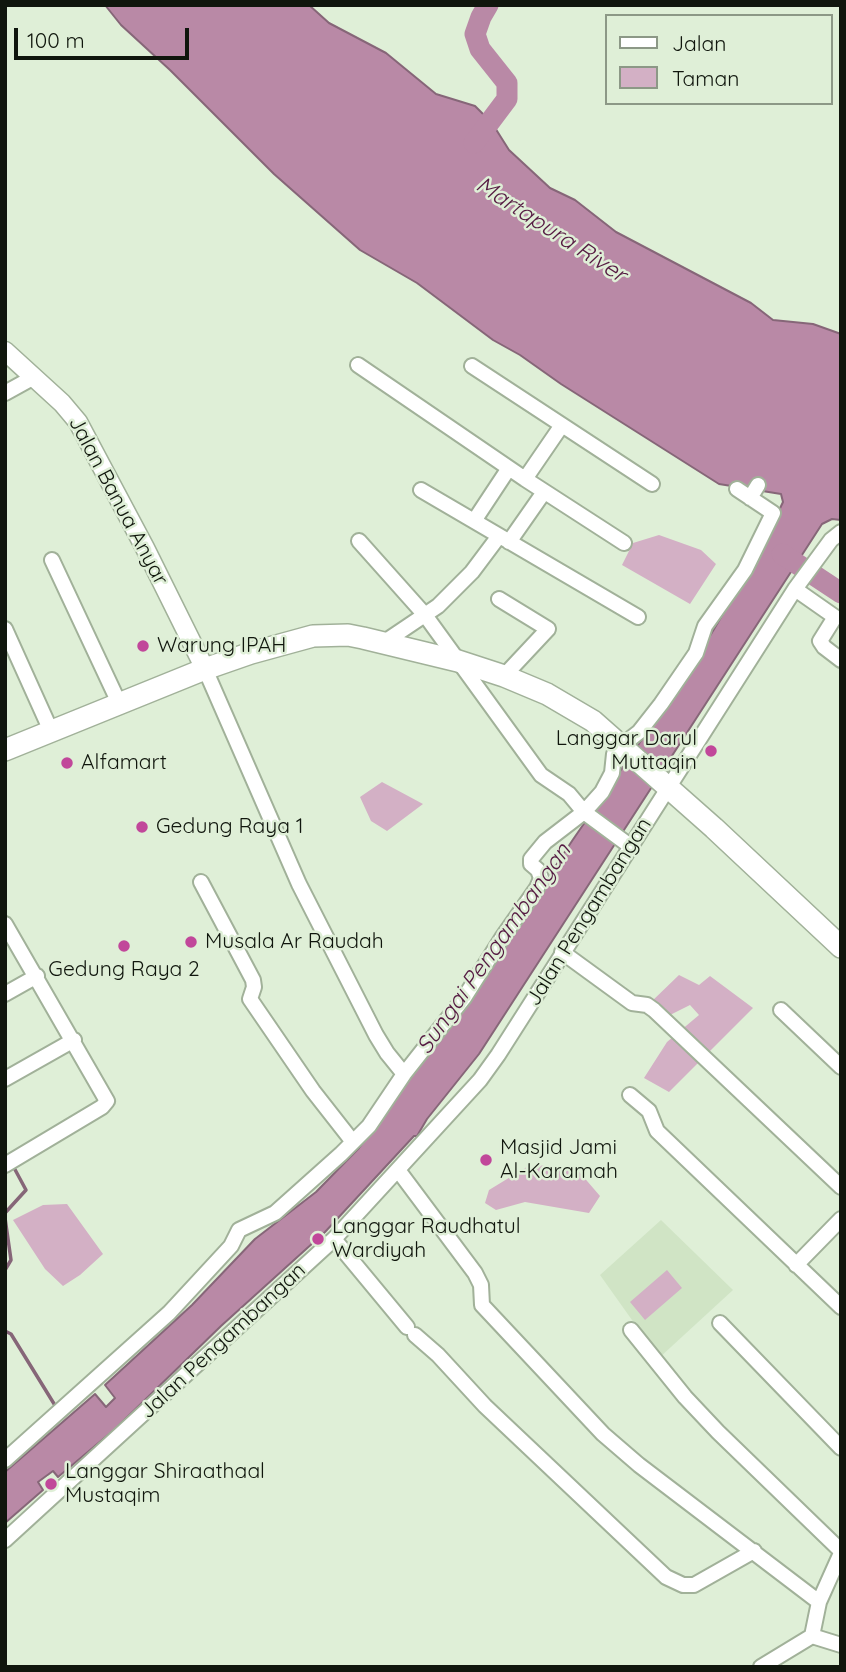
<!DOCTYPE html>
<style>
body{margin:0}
#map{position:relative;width:846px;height:1672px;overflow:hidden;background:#dfefd7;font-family:Quicksand,sans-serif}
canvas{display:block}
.frame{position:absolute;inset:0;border:7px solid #10160d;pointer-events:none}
.legend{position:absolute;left:605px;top:14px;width:228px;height:91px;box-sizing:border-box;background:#dfefd7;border:2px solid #8c9886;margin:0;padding:9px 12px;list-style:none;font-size:21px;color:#10160d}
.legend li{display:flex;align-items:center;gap:14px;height:35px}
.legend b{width:35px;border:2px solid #8c9886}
.scale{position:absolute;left:14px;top:28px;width:175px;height:32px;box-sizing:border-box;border:4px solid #10160d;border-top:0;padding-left:9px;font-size:21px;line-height:24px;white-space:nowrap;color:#10160d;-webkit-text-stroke:5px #dfefd7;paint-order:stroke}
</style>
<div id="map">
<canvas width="846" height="1672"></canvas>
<div class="frame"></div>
<ul class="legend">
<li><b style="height:9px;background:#fff"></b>Jalan</li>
<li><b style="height:19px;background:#d3b0c5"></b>Taman</li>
</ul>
<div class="scale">100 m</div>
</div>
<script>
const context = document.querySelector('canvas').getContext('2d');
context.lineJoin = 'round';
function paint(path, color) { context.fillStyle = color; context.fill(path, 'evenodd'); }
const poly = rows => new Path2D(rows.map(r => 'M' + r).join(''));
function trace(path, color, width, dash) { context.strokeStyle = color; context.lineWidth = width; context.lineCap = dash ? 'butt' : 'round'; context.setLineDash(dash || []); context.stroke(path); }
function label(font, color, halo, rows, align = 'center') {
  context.font = font + ' Quicksand,sans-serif'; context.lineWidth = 5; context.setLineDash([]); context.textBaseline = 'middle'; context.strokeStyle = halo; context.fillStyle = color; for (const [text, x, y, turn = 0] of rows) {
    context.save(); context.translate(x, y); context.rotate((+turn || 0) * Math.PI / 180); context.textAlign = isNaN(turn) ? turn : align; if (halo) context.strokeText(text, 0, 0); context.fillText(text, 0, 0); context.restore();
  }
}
paint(poly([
 [661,1220,733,1290,659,1358,600,1275]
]), '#d0e4c5');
paint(poly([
 [659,535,701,550,716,564,690,604,622,565,633,543],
 [382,782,423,804,387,831,371,821,360,797],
 [679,975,699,985,710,976,753,1008,669,1092,644,1078,667,1042,699,1015,690,1005,670,1015,650,1003],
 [530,1165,575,1167,600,1196,589,1213,525,1202,496,1210,485,1203,489,1190],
 [67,1204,103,1254,80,1275,63,1286,45,1269,13,1220,43,1205],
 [667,1270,682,1288,645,1320,630,1302]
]), '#d3b0c5');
const water = poly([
 [105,5,309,5,329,23,386,53,436,94,475,106,492,123,509,150,550,188,575,200,616,232,751,303,773,320,813,324,841,334,841,520,832,519,822,524,479,1054,427,1119,417,1136,414,1136,325,1232,221,1326,114,1430,58,1477,53,1471,38,1482,43,1490,5,1523,5,1472,95,1394,106,1407,115,1398,105,1385,192,1305,255,1239,316,1192,359,1148,464,1005,572,841,689,671,757,557,783,502,781,494,719,484,561,384,520,355,493,340,417,283,360,250,274,174,170,70,121,25,105,5]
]);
paint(water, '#b989a6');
trace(water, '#866678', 2);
trace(poly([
 [5,1213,26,1190,12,1164],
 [5,1218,11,1260,5,1270],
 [5,1331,11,1334,56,1407]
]), '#866678', 3.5);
trace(poly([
 [474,143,507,99,507,83,480,49,475,34,481,17,488,5],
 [782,554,841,593]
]), '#b989a6', 21);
const minor = poly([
 [358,365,525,479,624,543],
 [472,366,652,484],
 [5,393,34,377],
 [525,479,562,425],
 [421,490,638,617],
 [750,498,758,485],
 [474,521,509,468],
 [359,541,425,615,541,775,569,794,584,812,630,846],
 [509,542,544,492],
 [52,560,119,703],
 [795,589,835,617,820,641,824,647,841,660],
 [499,599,548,629,504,676],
 [5,629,51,731],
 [383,643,438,606,472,572,499,536],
 [205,669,299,884,376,1035,387,1053,404,1074],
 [201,882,253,980,254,987,250,999,313,1091,353,1142],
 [5,924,107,1101,102,1107,5,1165],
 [562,952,632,1003,647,1005,654,1010,841,1187],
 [5,994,37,976],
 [781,1010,841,1067],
 [5,1079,74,1040],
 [630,1095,649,1111,657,1131,841,1307],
 [398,1170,475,1273,481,1285,482,1305,603,1434,639,1465,819,1602],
 [334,1239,407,1327],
 [796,1265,841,1219],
 [720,1323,841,1448],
 [631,1330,685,1397,718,1432,841,1551],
 [415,1335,438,1355,485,1406,666,1577,683,1585,694,1585,754,1551],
 [5,1460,169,1313,231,1246,239,1230,275,1213,341,1154,369,1126,404,1074,464,998,502,938,537,888,541,878,538,870,531,864,531,859,545,842,584,812,602,792,612,773,614,754,621,746,639,732,661,704,696,653,705,626,745,570,773,513,737,489],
 [5,1540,334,1239,480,1080,498,1055,795,589,831,540,841,532],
 [812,1636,819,1602,841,1553],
 [761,1667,812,1636,841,1645]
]);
const tertiary = poly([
 [5,351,62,403,78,422,145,548,205,669]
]);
const primary = poly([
 [5,750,205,669,251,653,313,636,348,635,363,638,458,661,504,676,547,694,593,721,714,828,841,947]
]);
trace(minor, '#a1b199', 18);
trace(tertiary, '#a1b199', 21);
trace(primary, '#a1b199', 24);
trace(minor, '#fff', 14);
trace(tertiary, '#fff', 18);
trace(primary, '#fff', 21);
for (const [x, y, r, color] of [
 [143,646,7,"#c1479a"],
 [711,751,7,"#c1479a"],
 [67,763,7,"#c1479a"],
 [142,827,7,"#c1479a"],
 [191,942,7,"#c1479a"],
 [124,946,7,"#c1479a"],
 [486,1160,7,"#c1479a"],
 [318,1239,7,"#c1479a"],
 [51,1484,7,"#c1479a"]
]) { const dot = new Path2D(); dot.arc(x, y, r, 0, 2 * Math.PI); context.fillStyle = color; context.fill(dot); trace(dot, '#dfefd7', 2.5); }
label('21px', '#10160d', '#dfefd7', [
 ["Jalan Banua Anyar",118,501,62],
 ["Jalan Pengambangan",589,912,-58],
 ["Jalan Pengambangan",223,1341,-43]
]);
label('21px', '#10160d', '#dfefd7', [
 ["Warung IPAH",157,646],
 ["Langgar Darul",697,739,"right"],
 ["Muttaqin",697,763,"right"],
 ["Alfamart",81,763],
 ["Gedung Raya 1",156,827],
 ["Musala Ar Raudah",205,942],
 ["Gedung Raya 2",124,970,"center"],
 ["Masjid Jami",500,1148],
 ["Al-Karamah",500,1172],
 ["Langgar Raudhatul",332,1227],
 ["Wardiyah",332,1251],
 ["Langgar Shiraathaal",65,1472],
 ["Mustaqim",65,1496]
], 'left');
label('italic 23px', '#551a42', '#dfefd7', [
 ["Martapura River",551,230,33],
 ["Sungai Pengambangan",494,949,-55]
]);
</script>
